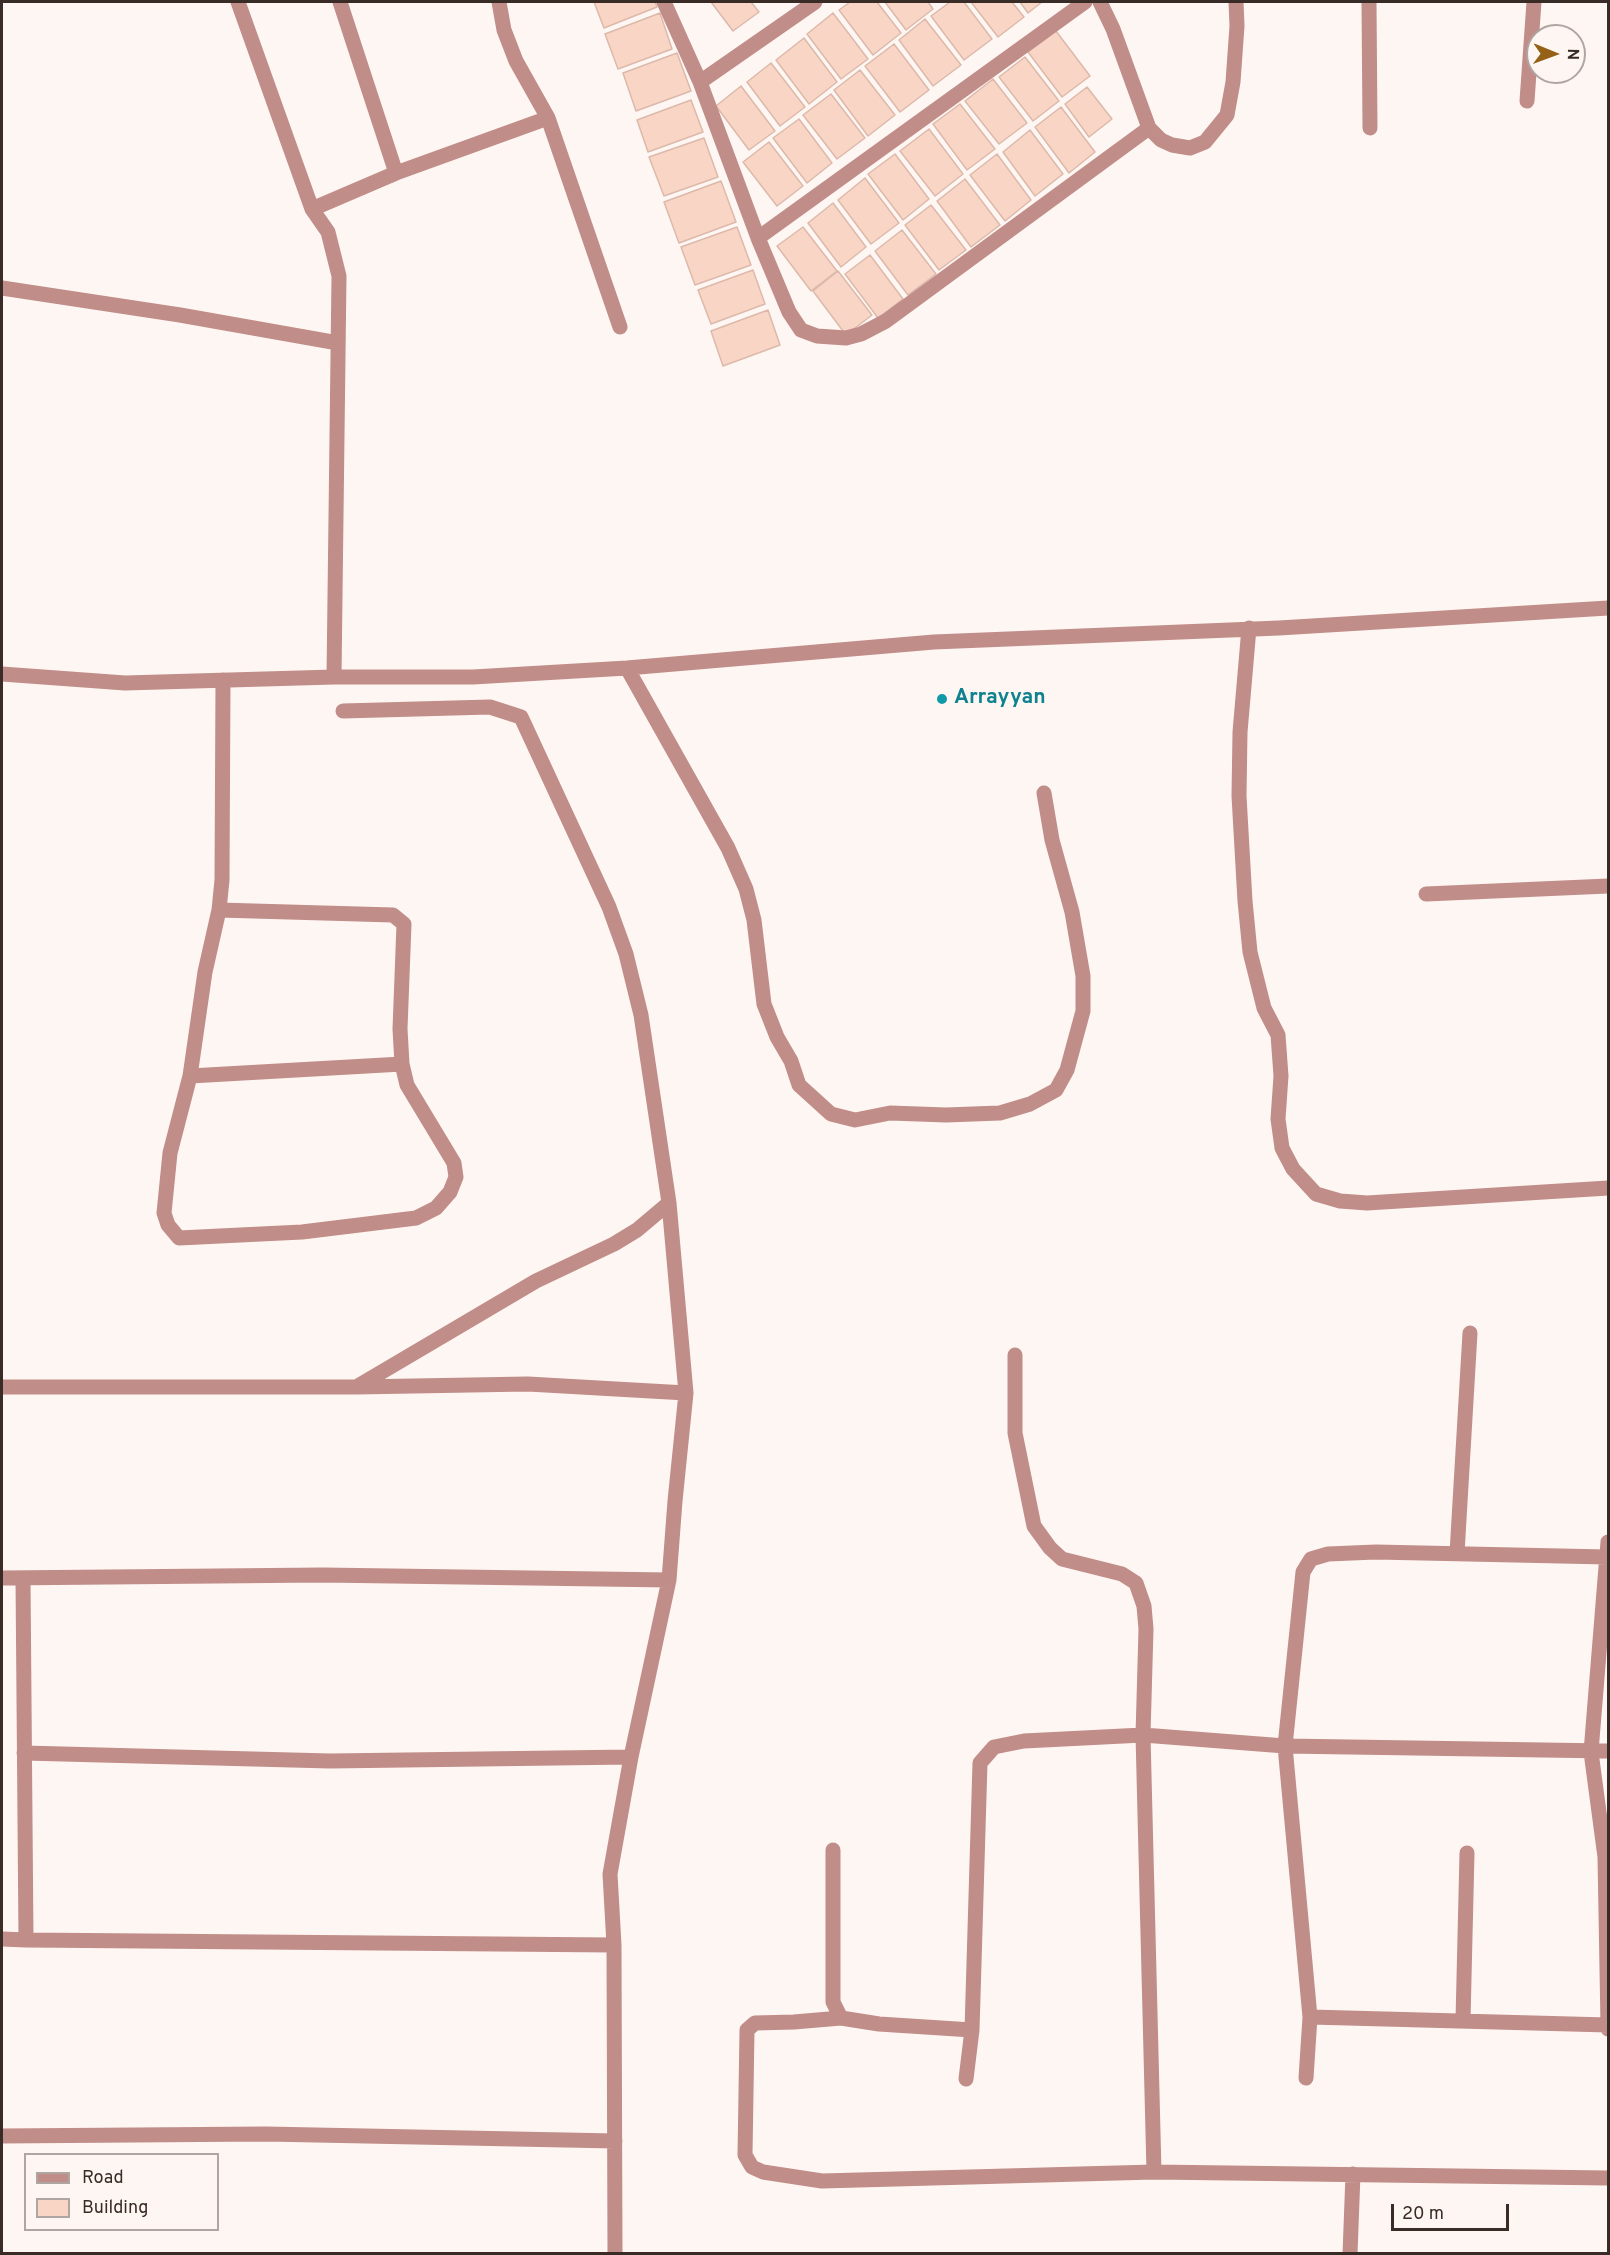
<!DOCTYPE html>
<style>
body{margin:0}
#map{position:relative;width:1610px;height:2255px;overflow:hidden;background:#fef6f3;font-family:Overpass,sans-serif}
canvas{display:block}
.frame{position:absolute;inset:0;border:3px solid #392b25;pointer-events:none}
.legend{position:absolute;left:24px;top:2153px;width:195px;height:78px;box-sizing:border-box;background:#fef6f3;border:2px solid #afa5a1;margin:0;padding:8px 10px;list-style:none;font-size:18px;color:#392b25}
.legend li{display:flex;align-items:center;gap:12px;height:30px}
.legend b{width:30px;border:2px solid #afa5a1}
.north{position:absolute;left:1526px;top:24px;width:60px;height:60px;box-sizing:border-box;background:#fef6f3;border:2px solid #afa5a1;border-radius:50%;rotate:91deg;font-size:16px;font-weight:700;line-height:24px;text-align:center;color:#392b25}
.north::after{content:'';display:block;margin:auto;width:21px;height:27px;background:#956116;clip-path:polygon(50% 0,100% 100%,50% 72%,0 100%)}
.scale{position:absolute;left:1391px;top:2204px;width:118px;height:27px;box-sizing:border-box;border:3px solid #392b25;border-top:0;padding-left:8px;font-size:18px;line-height:21px;white-space:nowrap;color:#392b25;-webkit-text-stroke:4px #fef6f3;paint-order:stroke}
</style>
<div id="map">
<canvas width="1610" height="2255"></canvas>
<div class="frame"></div>
<ul class="legend">
<li><b style="height:8px;background:#c18d88"></b>Road</li>
<li><b style="height:16px;background:#f9d5c5"></b>Building</li>
</ul>
<div class="north">N</div>
<div class="scale">20 m</div>
</div>
<script>
const context = document.querySelector('canvas').getContext('2d');
context.lineJoin = 'round';
function paint(path, color) { context.fillStyle = color; context.fill(path, 'evenodd'); }
const poly = rows => new Path2D(rows.map(r => 'M' + r).join(''));
function trace(path, color, width, dash) { context.strokeStyle = color; context.lineWidth = width; context.lineCap = dash ? 'butt' : 'round'; context.setLineDash(dash || []); context.stroke(path); }
function label(font, color, halo, rows, align = 'center') {
  context.font = font + ' Overpass,sans-serif'; context.lineWidth = 6; context.setLineDash([]); context.textBaseline = 'middle'; context.strokeStyle = halo; context.fillStyle = color; for (const [text, x, y, turn = 0] of rows) {
    context.save(); context.translate(x, y); context.rotate((+turn || 0) * Math.PI / 180); context.textAlign = isNaN(turn) ? turn : align; if (halo) context.strokeText(text, 0, 0); context.fillText(text, 0, 0); context.restore();
  }
}
const building = poly([
 [594,2,655,2,657,7,604,28,594,2],
 [711,2,751,2,759,12,733,31,711,2],
 [850,2,877,2,901,33,873,55,839,10,850,2],
 [885,2,928,2,933,9,906,30,885,2],
 [950,2,964,2,992,39,964,60,931,16,950,2],
 [971,2,1012,2,1024,17,998,37,971,2],
 [1020,2,1042,2,1028,13,1020,2],
 [660,13,672,49,618,69,605,34,660,13],
 [833,13,868,59,841,79,807,34,833,13],
 [925,19,961,65,933,86,899,40,925,19],
 [1056,31,1090,76,1062,97,1028,52,1056,31],
 [804,38,837,82,809,104,776,60,804,38],
 [894,44,929,90,900,112,865,66,894,44],
 [677,53,691,91,636,111,623,73,677,53],
 [1025,57,1059,101,1033,121,999,77,1025,57],
 [771,63,805,107,780,126,747,82,771,63],
 [860,70,895,115,868,136,834,90,860,70],
 [993,79,1027,123,999,144,965,101,993,79],
 [741,86,775,131,749,150,716,106,741,86],
 [1087,87,1112,119,1089,137,1065,104,1087,87],
 [831,94,865,138,837,159,803,115,831,94],
 [691,100,703,132,648,152,637,120,691,100],
 [960,104,995,149,967,170,933,124,960,104],
 [1061,107,1095,152,1069,173,1035,127,1061,107],
 [799,119,832,163,807,183,773,138,799,119],
 [929,129,963,174,935,196,900,151,929,129],
 [1030,130,1063,174,1035,196,1003,152,1030,130],
 [704,138,718,177,664,196,649,157,704,138],
 [769,142,803,186,777,206,743,162,769,142],
 [895,154,929,199,903,220,868,174,895,154],
 [997,154,1031,200,1005,221,970,175,997,154],
 [865,178,899,223,871,244,838,200,865,178],
 [965,179,1000,225,971,247,937,201,965,179],
 [721,181,736,222,679,243,664,202,721,181],
 [833,203,866,247,841,267,808,223,833,203],
 [931,205,966,250,939,270,905,225,931,205],
 [737,227,751,265,695,285,681,247,737,227],
 [803,227,837,271,811,291,777,246,803,227],
 [902,230,936,274,908,295,875,251,902,230],
 [870,255,903,299,878,318,845,274,870,255],
 [753,270,765,304,711,324,698,290,753,270],
 [838,271,872,315,846,335,813,291,838,271],
 [768,310,780,345,723,366,711,331,768,310]
]);
paint(building, '#f9d5c5');
trace(building, '#dcb9aa', 1.5);
trace(poly([
 [238,2,312,209,328,232,339,276,334,677],
 [340,2,396,173],
 [499,2,504,30,516,61,548,118],
 [664,2,700,82,758,238,789,312,801,330,817,336,846,338,861,334,886,321,1149,128],
 [1100,2,1113,29,1149,128,1161,140,1172,145,1190,148,1205,142,1227,115,1233,82,1237,26,1236,2],
 [1369,2,1370,128],
 [700,82,815,2],
 [1527,101,1534,2],
 [312,209,396,173,548,118,620,327],
 [758,238,1085,2],
 [2,288,180,315,338,343],
 [1249,628,1240,732,1239,796,1245,901,1250,952,1264,1008,1278,1035,1281,1076,1278,1119,1282,1148,1293,1169,1316,1194,1340,1201,1367,1203,1608,1188],
 [627,668,728,848,746,889,754,920,764,1004,777,1037,791,1061,799,1085,831,1114,855,1120,890,1113,946,1115,1000,1113,1030,1104,1056,1090,1067,1070,1083,1011,1083,976,1072,912,1052,840,1044,793],
 [2,674,125,683,334,677,473,677,627,668,934,642,1279,628,1608,608],
 [343,711,490,707,521,717,609,907,626,954,641,1015,669,1203,686,1393,675,1501,669,1580,631,1757,610,1874,614,1945,615,2254],
 [1426,894,1608,886],
 [219,910,393,915,404,924,400,1029,402,1064,407,1085,454,1163,456,1177,450,1192,436,1208,416,1218,302,1232,179,1238,168,1225,164,1213,170,1153,190,1076,205,972,219,910,222,880,223,680],
 [190,1076,402,1064],
 [1015,1355,1015,1433,1034,1526,1050,1548,1062,1559,1122,1574,1136,1583,1144,1606,1146,1629,1143,1735,1154,2172],
 [358,1386,536,1281,614,1244,637,1230,669,1203],
 [2,1387,356,1387,528,1384,686,1393],
 [1608,1542,1591,1752,1605,1857,1608,2025],
 [1457,1553,1470,1333],
 [1607,1557,1376,1552,1328,1554,1311,1559,1303,1572,1285,1746,1310,2017,1608,2025,1608,2029],
 [2,1578,323,1575,669,1580],
 [23,1578,26,1940,614,1945],
 [24,1753,330,1761,631,1757],
 [833,1850,833,2002,841,2018,879,2024,972,2030],
 [2,1939,26,1940],
 [841,2018,794,2022,755,2023,747,2030,745,2155,752,2167,763,2172,822,2181,1154,2172,1608,2178],
 [1463,2020,1467,1853],
 [1306,2078,1310,2017],
 [966,2079,972,2030,980,1763,994,1747,1024,1741,1143,1735,1285,1746,1608,1751],
 [2,2136,266,2134,615,2141],
 [1350,2254,1353,2174]
]), '#c18d88', 15);
for (const [x, y, r, color] of [
 [942,699,6,"#0f9aa8"]
]) { const dot = new Path2D(); dot.arc(x, y, r, 0, 2 * Math.PI); context.fillStyle = color; context.fill(dot); trace(dot, '#fef6f3', 2); }
label('bold 21px', '#0d838f', '#fef6f3', [
 ["Arrayyan",954,699]
], 'left');
</script>
